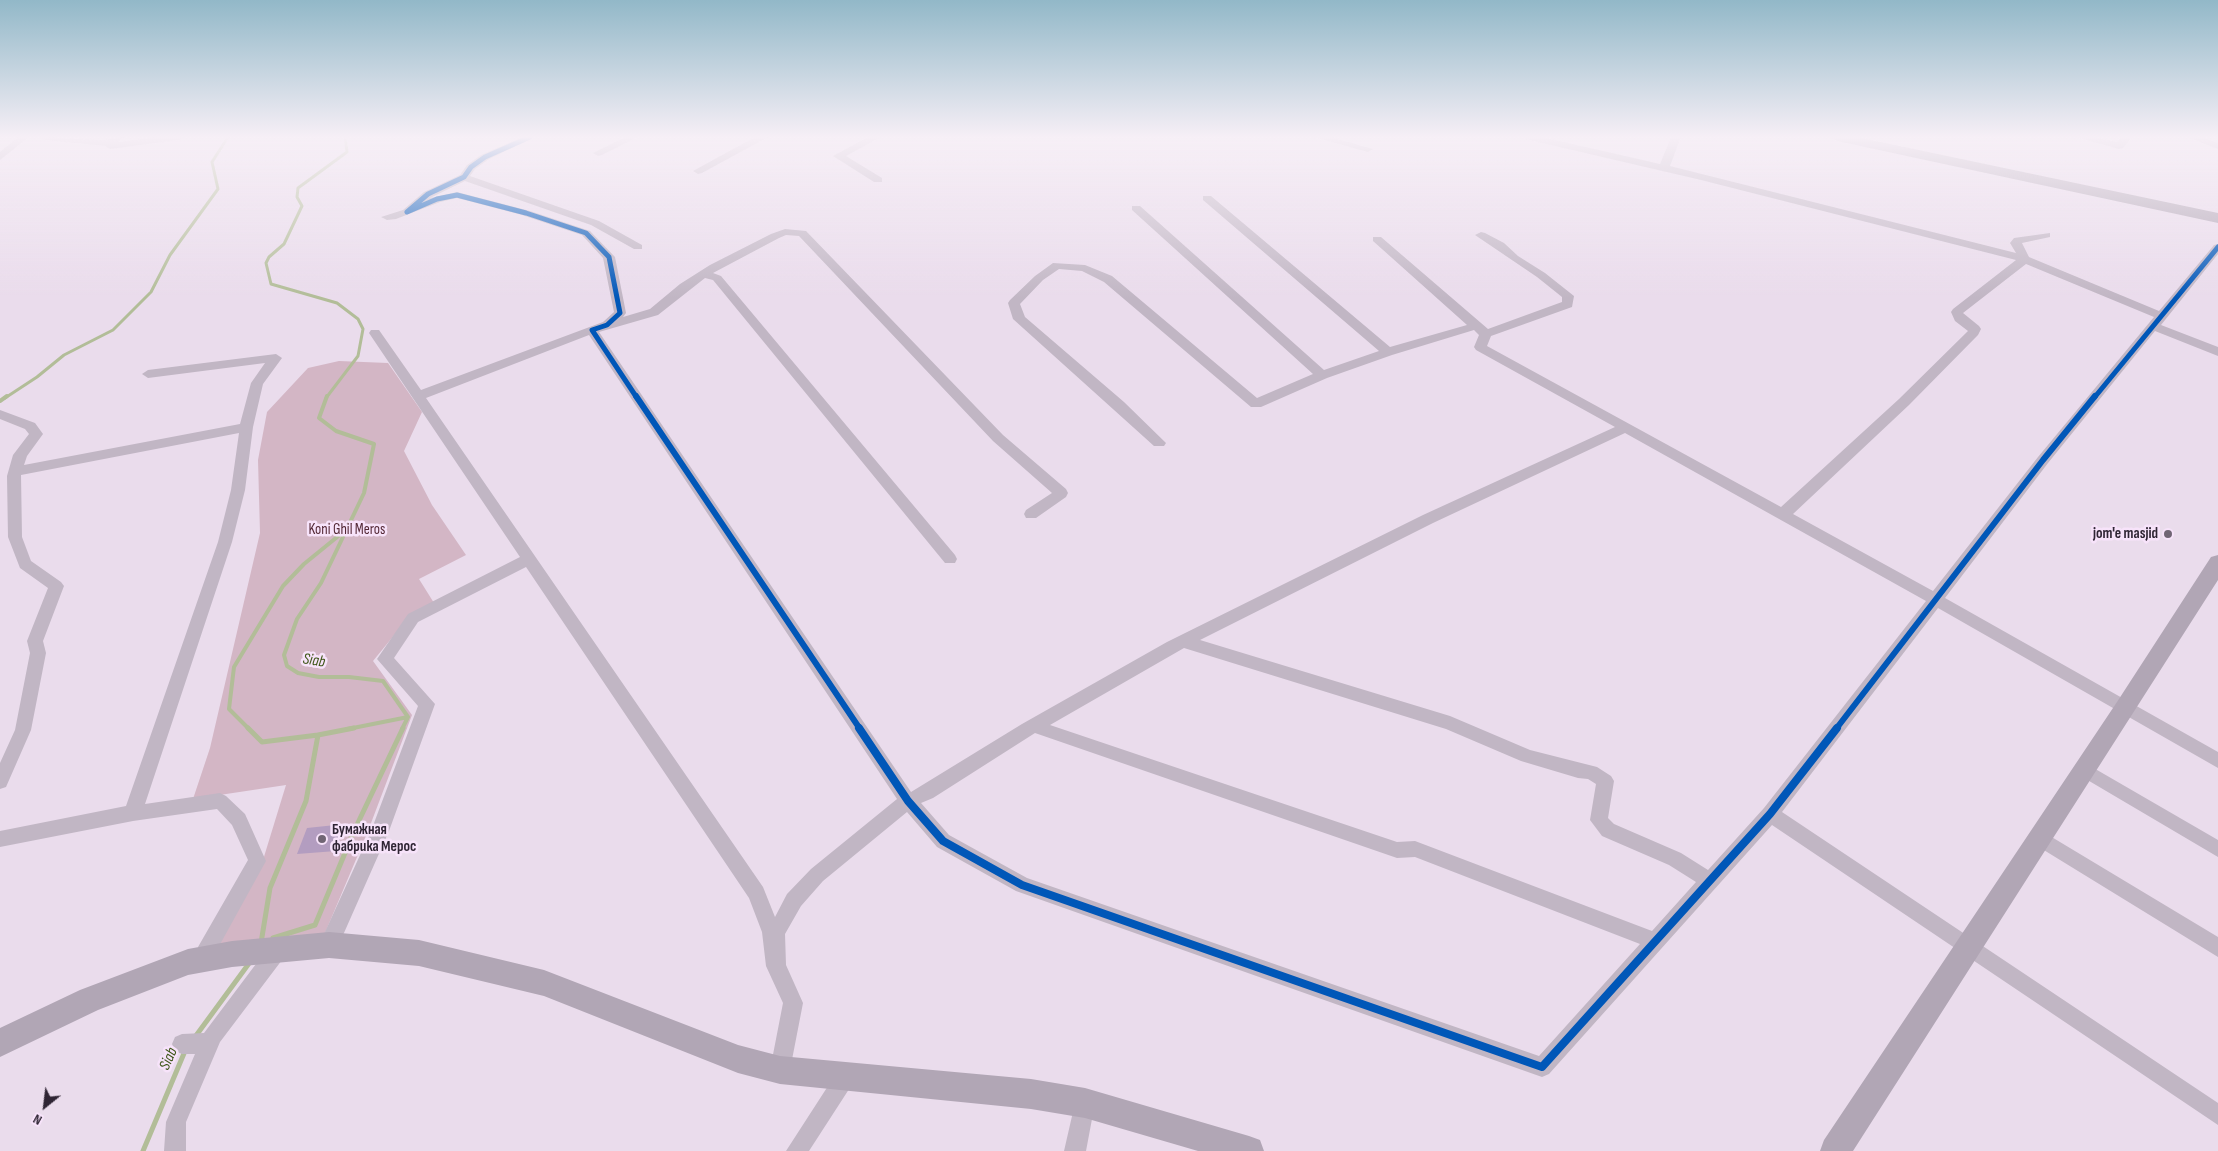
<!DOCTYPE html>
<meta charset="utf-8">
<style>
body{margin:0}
#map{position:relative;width:2218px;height:1151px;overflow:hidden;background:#eadcec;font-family:"Sofia Sans Condensed",sans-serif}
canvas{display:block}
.north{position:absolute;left:20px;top:1081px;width:50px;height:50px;-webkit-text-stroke:4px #f7e3fa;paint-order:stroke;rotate:209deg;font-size:14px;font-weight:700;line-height:20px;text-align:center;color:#2f2534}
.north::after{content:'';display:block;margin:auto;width:18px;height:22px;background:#2f2534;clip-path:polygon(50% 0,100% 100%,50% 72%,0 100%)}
</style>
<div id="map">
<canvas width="2218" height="1151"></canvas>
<div class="north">N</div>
</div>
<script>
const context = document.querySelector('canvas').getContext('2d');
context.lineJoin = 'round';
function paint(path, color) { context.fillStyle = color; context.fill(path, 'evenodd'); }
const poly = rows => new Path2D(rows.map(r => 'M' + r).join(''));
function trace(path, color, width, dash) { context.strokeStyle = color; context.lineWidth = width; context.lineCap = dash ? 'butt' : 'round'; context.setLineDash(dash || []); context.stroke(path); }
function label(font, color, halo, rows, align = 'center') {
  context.font = font + ' "Sofia Sans Condensed",sans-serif'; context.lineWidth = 5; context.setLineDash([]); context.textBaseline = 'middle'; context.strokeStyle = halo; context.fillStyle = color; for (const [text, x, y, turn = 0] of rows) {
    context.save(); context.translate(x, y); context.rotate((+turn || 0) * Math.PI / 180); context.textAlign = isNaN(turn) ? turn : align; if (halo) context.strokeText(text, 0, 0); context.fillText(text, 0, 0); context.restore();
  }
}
paint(poly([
 [339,361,388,363,422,412,404,451,432,505,466,555,419,579,434,603,409,617,373,661,412,715,368,831,325,933,215,949,263,860,286,785,193,799,210,748,260,533,258,460,267,412,308,368]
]), '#d3b6c5');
trace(poly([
 [5,398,37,377,64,355,113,330,151,292,170,255,218,189,212,162,228,137],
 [326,398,358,356,363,329,358,319,337,303,271,284,266,263,269,257,284,244,302,206,297,197,298,188,347,152,345,137]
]), '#b2bd98', 3);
trace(poly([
 [327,396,319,418,336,431,374,444,364,493,321,583,297,619,284,655,287,666,298,673,319,677,349,677,383,681,408,717,348,729],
 [0,401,7,396],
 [249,729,229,709,234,667,283,586,304,564,347,529],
 [402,729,408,717]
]), '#b2bd98', 4);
trace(poly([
 [248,728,262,742,318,735],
 [273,938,315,925,355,829,403,728],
 [261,943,270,888,306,801,318,735,354,728],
 [195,1037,250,962],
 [143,1151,185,1051]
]), '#b2bd98', 5);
paint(poly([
 [345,824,336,851,297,854,307,828]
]), '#b39dc0');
paint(poly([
 [18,137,29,137,0,160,0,152,18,137],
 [40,137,101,140,124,137,118,142,156,137,184,137,179,140,110,149,105,146,45,140,40,137],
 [522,137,535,137,489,159,475,169,470,176,599,221,642,245,642,249,634,249,591,225,465,181,430,198,457,192,530,211,590,231,615,257,626,313,623,317,650,309,680,284,710,265,771,234,785,229,806,231,1003,435,1066,489,1068,493,1066,497,1036,518,1026,518,1024,514,1026,510,1052,493,993,441,799,236,786,235,779,238,713,273,721,276,955,555,957,559,955,563,945,563,713,280,705,278,658,315,599,332,911,792,1022,724,1167,642,1423,515,1615,427,1476,350,1474,347,1479,335,1474,330,1392,355,1327,378,1261,407,1251,407,1104,282,1082,271,1059,269,1043,280,1020,304,1025,317,1124,402,1166,443,1164,446,1154,446,1013,319,1008,303,1010,300,1035,276,1053,263,1085,265,1112,276,1257,398,1313,374,1132,210,1132,206,1140,206,1324,370,1379,351,1203,200,1203,196,1211,196,1390,347,1467,325,1373,241,1373,237,1381,237,1488,329,1562,302,1562,297,1537,277,1475,235,1481,232,1485,233,1504,243,1518,256,1545,273,1574,296,1572,307,1491,336,1487,346,1781,507,1899,399,1968,331,1955,321,1951,312,1953,309,2016,260,1701,180,1525,139,1524,137,1542,137,1660,164,1671,137,1681,137,1670,166,2016,253,2010,243,2014,238,2050,233,2050,237,2022,243,2029,257,2159,311,2214,245,2218,244,2218,254,2161,325,2218,347,2218,356,2155,331,2048,463,1945,598,2218,752,2218,768,1938,608,1782,812,2218,1103,2218,1125,1772,825,1549,1074,1542,1077,1016,891,937,847,907,812,823,881,801,906,785,934,786,965,803,1003,790,1070,787,1077,780,1080,773,1077,770,1070,783,1003,766,966,762,932,749,898,526,567,418,622,394,658,435,704,389,831,336,951,329,954,322,951,319,945,371,831,418,706,377,659,408,614,520,557,369,333,371,330,379,330,421,390,603,322,614,312,603,258,582,235,522,215,457,198,440,202,396,219,387,220,381,217,403,210,424,192,460,175,467,165,481,155,522,137],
 [2026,264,2154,317,2038,457,1933,591,1793,514,1909,405,1978,335,1981,329,1979,326,1963,313,2026,264],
 [589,335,897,799,811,869,787,894,775,917,763,887,426,398,589,335],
 [1625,433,1926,601,1764,808,1708,870,1681,853,1614,824,1608,818,1614,781,1611,776,1597,767,1530,750,1450,716,1200,640,1433,523,1625,433],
 [1184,648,1446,729,1521,761,1578,778,1588,779,1596,784,1590,820,1602,836,1669,865,1696,882,1652,931,1415,841,1397,842,1050,725,1184,648],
 [1035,733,1397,858,1415,857,1640,944,1539,1056,1027,878,949,835,921,803,933,798,1035,733],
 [625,137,638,137,602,155,598,156,593,153,625,137],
 [755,137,768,137,702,173,698,174,693,171,755,137],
 [868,137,881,137,846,156,882,178,882,182,874,182,833,156,868,137],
 [1313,137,1331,137,1373,149,1368,152,1313,137],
 [2075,137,2093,137,2117,142,2121,137,2132,137,2123,148,2119,149,2075,137],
 [2187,137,2202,137,2218,143,2218,149,2187,137],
 [276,354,282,358,263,384,253,427,245,490,232,542,145,804,220,793,226,796,245,814,266,861,218,948,215,966,208,968,201,966,198,959,198,947,248,860,232,825,217,809,133,821,0,847,0,831,126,806,218,542,231,490,239,433,21,475,22,537,31,561,61,582,64,586,43,641,46,653,31,730,6,787,0,789,0,763,15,730,30,653,27,641,48,588,20,568,8,537,7,476,13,455,29,434,25,429,0,419,0,410,35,423,43,434,27,456,24,465,240,424,251,383,265,363,148,378,142,374,148,370,276,354],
 [2085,763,2218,840,2218,857,2079,775,2076,770,2079,765,2085,763],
 [2040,830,2218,937,2218,957,2034,844,2031,838,2034,832,2040,830],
 [278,941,285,944,288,950,285,956,220,1042,186,1122,186,1151,164,1151,166,1122,195,1054,182,1054,175,1051,172,1044,175,1037,182,1034,204,1033,271,944,278,941],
 [846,1066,853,1069,856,1076,853,1083,809,1151,786,1151,839,1069,846,1066],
 [1085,1093,1092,1096,1095,1103,1086,1151,1064,1151,1075,1103,1078,1096,1085,1093]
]), '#c1b6c4');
paint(poly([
 [1830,137,1857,137,2218,213,2218,223,1837,141,1830,137],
 [2218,555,2218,580,1853,1151,1820,1151,1824,1140,2117,702,2211,557,2218,555],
 [329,932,419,940,544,970,738,1045,780,1056,1031,1079,1085,1088,1249,1136,1260,1140,1264,1151,1198,1151,1085,1118,1031,1109,780,1084,738,1073,544,996,419,966,329,958,232,967,188,975,98,1010,0,1057,0,1028,80,990,188,949,232,941,329,932]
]), '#b1a6b5');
trace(poly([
 [530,137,485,157,471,167,464,177,428,194,407,212,437,199,457,195,526,213,586,233,609,257,620,313,607,325,592,330,637,398],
 [2094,398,2218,247]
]), '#0057b8', 5);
trace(poly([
 [636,396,860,729],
 [1836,729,2043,460,2095,396]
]), '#0057b8', 6);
trace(poly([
 [859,728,908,801,943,841,1022,885,1542,1067,1770,814,1837,728]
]), '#0057b8', 8);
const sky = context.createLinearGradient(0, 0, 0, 298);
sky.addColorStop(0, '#92b8c8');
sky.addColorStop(0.46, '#f6eff6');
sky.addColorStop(1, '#f6eff600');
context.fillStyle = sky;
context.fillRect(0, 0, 2218, 298);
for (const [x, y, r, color] of [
 [2168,534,5,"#706574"],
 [322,839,5,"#706574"]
]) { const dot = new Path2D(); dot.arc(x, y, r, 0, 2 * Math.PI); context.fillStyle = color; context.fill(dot); trace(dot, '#f7e3fa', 2); }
label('15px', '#532835', '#f7e3fa', [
 ["Koni Ghil Meros",347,530]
]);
label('bold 15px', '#2f2534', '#f7e3fa', [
 ["jom'e masjid",2158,534],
 ["Бумажная",332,830,"left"],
 ["фабрика Мерос",332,847,"left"]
], 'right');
label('italic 16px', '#3f5719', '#f7e3fa', [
 ["Siab",314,661,9],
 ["Siab",169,1059,-66]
]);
</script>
